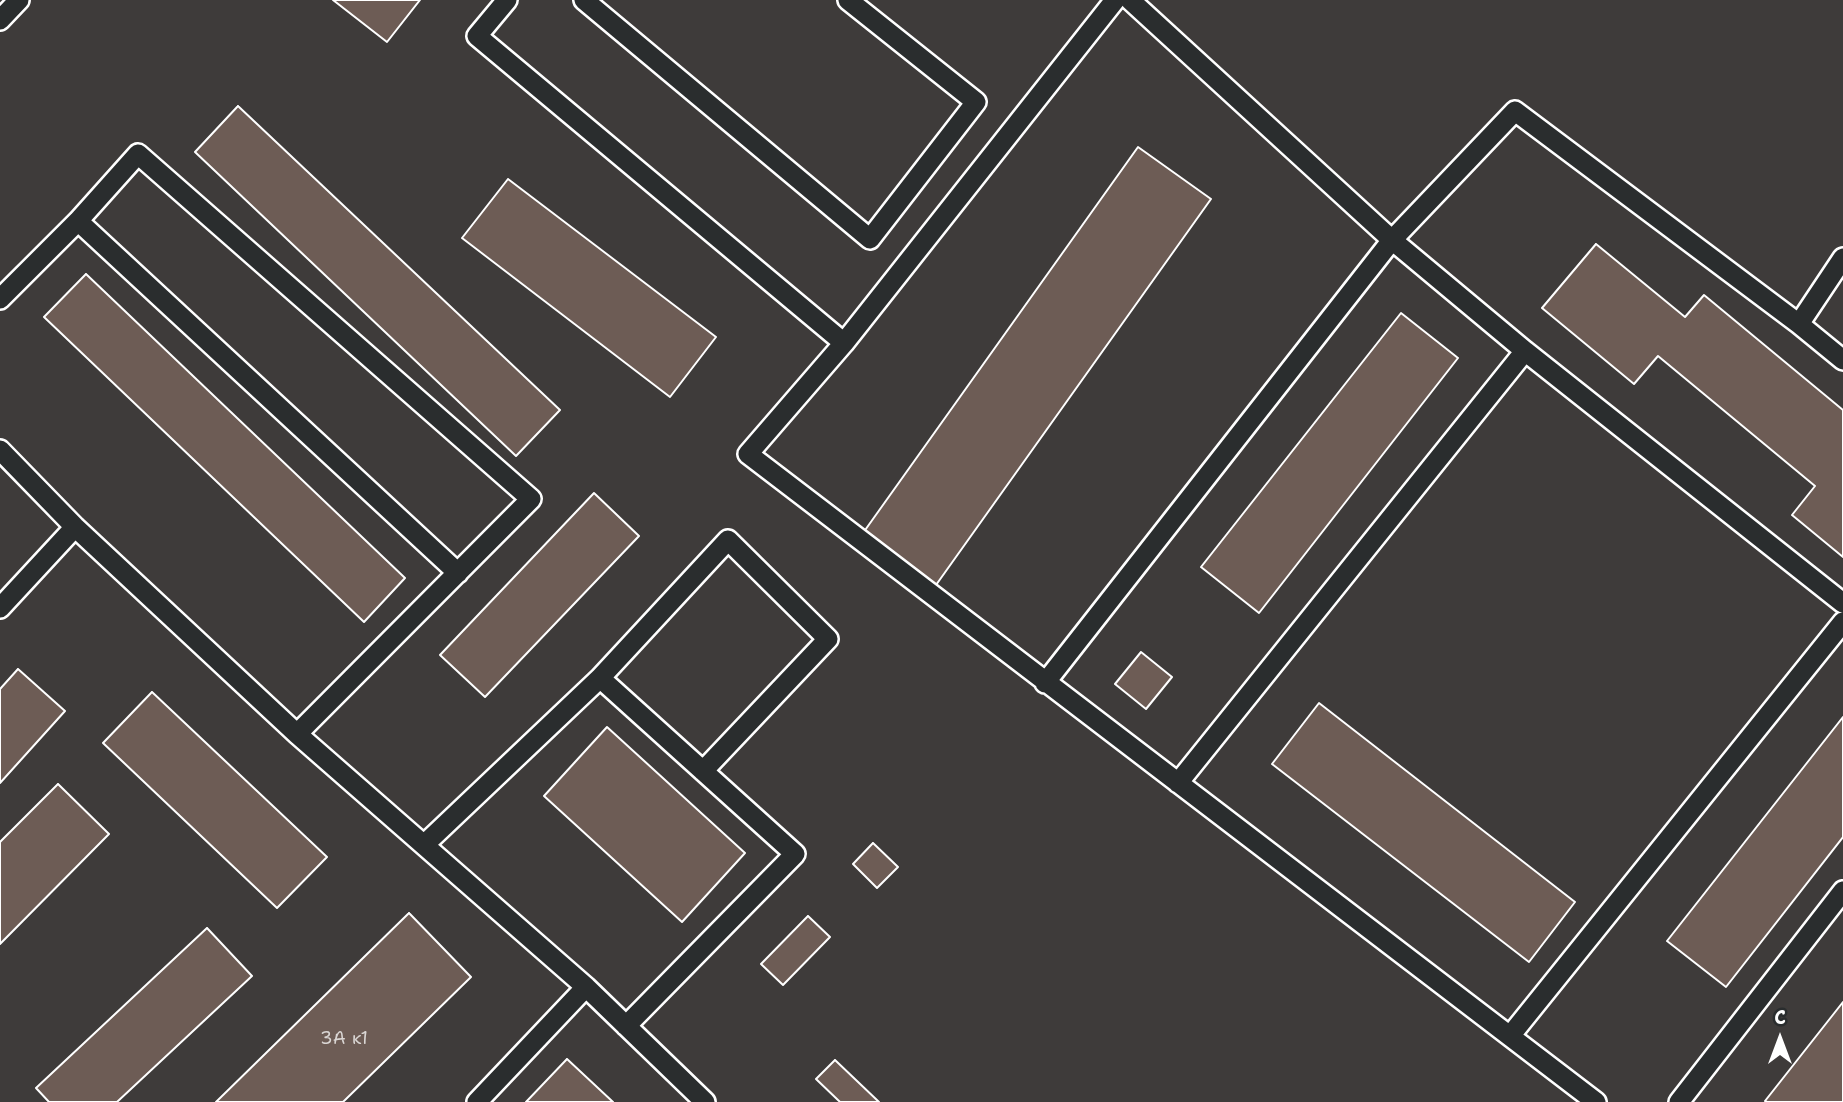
<!DOCTYPE html>
<meta charset="utf-8">
<style>
body{margin:0}
#map{position:relative;width:1843px;height:1102px;overflow:hidden;background:#3e3b3a;font-family:"Shantell Sans",sans-serif}
canvas{display:block}
.north{position:absolute;left:1745px;top:1004px;width:70px;height:70px;-webkit-text-stroke:5px #2a2d2e;paint-order:stroke;rotate:0deg;font-size:19px;font-weight:700;line-height:28px;text-align:center;color:#fff}
.north::after{content:'';display:block;margin:auto;width:24px;height:32px;background:#fff;clip-path:polygon(50% 0,100% 100%,50% 72%,0 100%)}
</style>
<div id="map">
<canvas width="1843" height="1102"></canvas>
<div class="north">С</div>
</div>
<script>
const context = document.querySelector('canvas').getContext('2d');
context.lineJoin = 'round';
function paint(path, color) { context.fillStyle = color; context.fill(path, 'evenodd'); }
const poly = rows => new Path2D(rows.map(r => 'M' + r).join(''));
function trace(path, color, width, dash) { context.strokeStyle = color; context.lineWidth = width; context.lineCap = dash ? 'butt' : 'round'; context.setLineDash(dash || []); context.stroke(path); }
function label(font, color, halo, rows, align = 'center') {
  context.font = font + ' "Shantell Sans",sans-serif'; context.lineWidth = 6; context.setLineDash([]); context.textBaseline = 'middle'; context.strokeStyle = halo; context.fillStyle = color; for (const [text, x, y, turn = 0] of rows) {
    context.save(); context.translate(x, y); context.rotate((+turn || 0) * Math.PI / 180); context.textAlign = isNaN(turn) ? turn : align; if (halo) context.strokeText(text, 0, 0); context.fillText(text, 0, 0); context.restore();
  }
}
const building = poly([
 [333,0,420,0,387,42,333,0],
 [238,106,560,410,516,456,195,152,238,106],
 [1138,147,1211,199,936,585,863,533,1138,147],
 [508,179,716,337,670,397,462,238,508,179],
 [1596,244,1685,317,1704,295,1843,410,1843,557,1792,515,1815,486,1658,356,1634,384,1542,308,1596,244],
 [86,274,405,578,364,622,44,317,86,274],
 [1401,313,1458,358,1259,613,1201,567,1401,313],
 [594,493,639,536,485,697,440,655,594,493],
 [1141,652,1172,677,1146,709,1115,684,1141,652],
 [18,669,65,711,0,783,0,689,18,669],
 [152,692,327,857,277,908,103,743,152,692],
 [1319,703,1575,902,1529,962,1272,764,1319,703],
 [1843,717,1843,837,1726,987,1667,941,1843,717],
 [607,727,745,853,682,922,544,796,607,727],
 [58,784,109,834,0,944,0,842,58,784],
 [873,843,898,867,877,888,853,864,873,843],
 [409,913,471,977,343,1102,216,1102,409,913],
 [808,916,830,937,783,985,761,964,808,916],
 [207,928,252,976,117,1102,49,1102,36,1088,207,928],
 [1843,1002,1843,1102,1767,1102,1765,1101,1843,1002],
 [567,1059,613,1102,526,1102,567,1059],
 [835,1060,879,1102,840,1102,816,1079,835,1060]
]);
paint(building, '#6d5c55');
trace(building, '#fff', 2);
const service = poly([
 [507,0,477,36,844,343],
 [584,0,870,239,976,102,848,0],
 [1115,0,844,343,748,454,1596,1102],
 [1130,0,1392,240,1525,351,1843,603],
 [0,20,19,0],
 [78,221,458,573],
 [0,299,78,221,138,154,531,499,297,734],
 [1799,324,1843,360],
 [0,450,75,527,297,734,586,987,705,1102],
 [0,608,75,527],
 [600,678,728,540,828,639,703,771],
 [1045,683,1392,240,1515,111,1799,324,1843,258],
 [1178,783,1525,351],
 [425,844,600,678,795,854,626,1026],
 [1510,1036,1843,622],
 [477,1102,586,987],
 [1679,1102,1843,891]
]);
trace(service, '#fff', 24);
trace(service, '#2a2d2e', 19);
label('18px', '#dad6d4', null, [
 ["3А к1",344,1039]
]);
</script>
